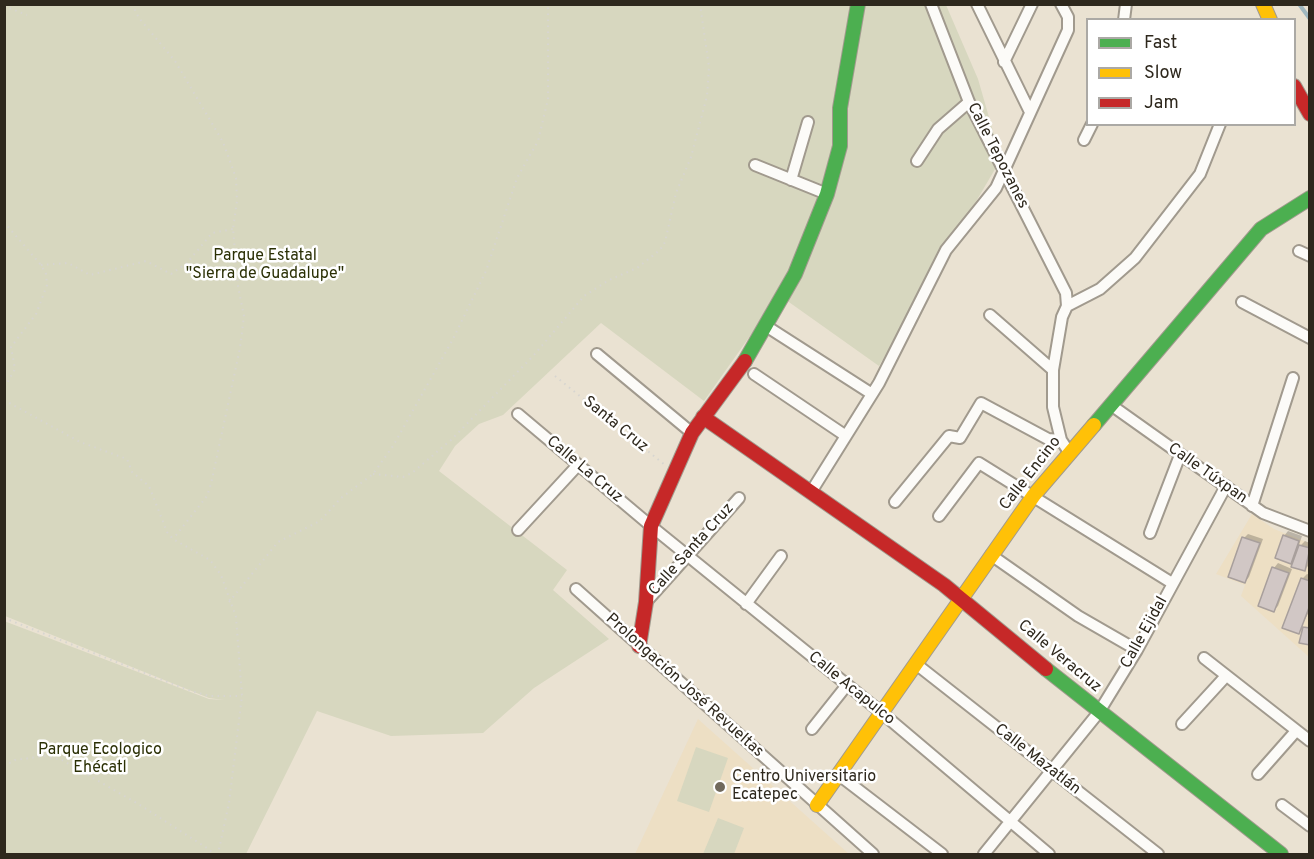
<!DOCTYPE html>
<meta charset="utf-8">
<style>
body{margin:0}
#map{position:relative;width:1314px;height:859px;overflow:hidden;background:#eae2d2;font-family:Overpass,sans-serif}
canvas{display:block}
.frame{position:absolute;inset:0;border:6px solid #2e281d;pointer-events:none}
.legend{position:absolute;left:1086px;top:18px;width:210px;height:108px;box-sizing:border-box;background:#fff;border:2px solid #aba9a5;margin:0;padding:8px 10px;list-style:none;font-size:18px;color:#2e281d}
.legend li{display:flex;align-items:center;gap:12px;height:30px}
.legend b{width:30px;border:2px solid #aba9a5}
</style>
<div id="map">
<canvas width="1314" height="859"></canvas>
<div class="frame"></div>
<ul class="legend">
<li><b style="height:8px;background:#4caf50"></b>Fast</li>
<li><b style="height:8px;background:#ffc107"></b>Slow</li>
<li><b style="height:8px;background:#c62828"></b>Jam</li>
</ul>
</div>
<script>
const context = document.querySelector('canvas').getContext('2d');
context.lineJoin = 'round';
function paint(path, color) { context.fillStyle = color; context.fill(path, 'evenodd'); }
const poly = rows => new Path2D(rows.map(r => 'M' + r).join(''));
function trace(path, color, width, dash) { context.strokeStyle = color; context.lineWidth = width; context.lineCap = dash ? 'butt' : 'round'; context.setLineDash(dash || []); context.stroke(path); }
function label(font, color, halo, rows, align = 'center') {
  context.font = font + ' Overpass,sans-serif'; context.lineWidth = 5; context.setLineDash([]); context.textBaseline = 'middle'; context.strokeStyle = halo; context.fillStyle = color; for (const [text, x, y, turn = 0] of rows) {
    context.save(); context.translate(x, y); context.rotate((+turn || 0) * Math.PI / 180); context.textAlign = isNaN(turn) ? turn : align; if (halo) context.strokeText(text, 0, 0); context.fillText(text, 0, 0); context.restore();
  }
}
paint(poly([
 [1252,514,1274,529,1309,543,1309,657,1241,596,1245,585,1216,574],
 [698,719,849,854,635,854]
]), '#eddfc4');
paint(poly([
 [5,5,946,5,978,79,1001,159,879,366,779,295,704,401,601,323,503,415,479,424,455,446,439,471,567,570,553,590,609,639,534,688,483,733,391,736,317,711,246,854,5,854,4,621,209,699,224,700,209,698,5,616],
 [696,747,728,758,709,812,677,801],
 [718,818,744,828,734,854,703,854]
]), '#d7d7bf');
paint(poly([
 [1288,531,1302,536,1298,548,1305,541,1310,543,1310,564,1304,570,1297,555,1290,562,1284,536],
 [1248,534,1263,539,1249,577,1245,582,1244,538],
 [1278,563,1292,569,1278,606,1274,610,1274,568],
 [1307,574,1310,575,1310,610,1298,632,1284,627,1303,578]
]), '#0003');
trace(poly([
 [1299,4,1310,19]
]), '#a0b8bf', 4);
const building = poly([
 [1283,535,1299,541,1291,564,1275,558,1283,535],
 [1242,537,1260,543,1245,583,1228,577,1242,537],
 [1299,545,1310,548,1305,571,1291,567,1299,545],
 [1272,567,1289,573,1274,612,1258,606,1272,567],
 [1301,578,1310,581,1310,605,1299,634,1282,628,1301,578],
 [1303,627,1310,628,1310,645,1299,643,1303,627]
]);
paint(building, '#d1c7c5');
trace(building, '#a89f9c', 1.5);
const street = poly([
 [931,4,969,102,1066,293,1067,306],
 [977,4,1030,112],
 [1124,20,1126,4],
 [1004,62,1032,4],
 [1084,140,1092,124],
 [917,161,938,129,969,102],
 [755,165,827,194],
 [791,180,808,122],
 [1299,251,1310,256],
 [1242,302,1310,338],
 [990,315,1053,370],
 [766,326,872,394],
 [597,354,692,433],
 [754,374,846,436],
 [1111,405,1263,513,1310,531],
 [518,414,651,526,882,713,1049,854],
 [1069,452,1061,440,1053,407,1053,370,1062,317,1067,306,1100,289,1135,258,1200,174,1220,124],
 [811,492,879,383,946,250,996,188,1068,30,1068,17,1061,4],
 [895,502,949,436,960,438,981,403,1048,439,1061,440],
 [1252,506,1293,378],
 [939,516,979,463,1172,583],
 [518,530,578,465],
 [1150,533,1180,455],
 [991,555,1078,616,1137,650],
 [576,589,873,854],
 [646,602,739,498],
 [746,604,781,556],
 [1204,658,1310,741],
 [916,664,1158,854],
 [1182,724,1226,676],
 [812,729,847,685],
 [1258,774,1296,731],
 [839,775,942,854],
 [1282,805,1310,826],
 [984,854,1099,712,1137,650,1226,486]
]);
const fast = poly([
 [745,361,795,274,827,194,840,146,840,108,858,4],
 [1094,425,1261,229,1310,198],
 [1046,669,1281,854]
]);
const slow = poly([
 [1263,4,1270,20],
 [817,805,1034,495,1094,425]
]);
const jam = poly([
 [1294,86,1310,114],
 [703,417,944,585,1046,669],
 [639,646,646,602,651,526,692,433,745,361]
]);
trace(street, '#a19a8e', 14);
trace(fast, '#a19a8e', 16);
trace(slow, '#a19a8e', 16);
trace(jam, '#a19a8e', 16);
trace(poly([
 [132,4,139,18,175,61,223,142,236,178,237,201,233,229,238,286,244,316,240,348,211,484,207,496,173,539],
 [4,6,27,15],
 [4,222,41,265,46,274,47,285,36,314,11,347,15,369,4,388],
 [41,265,68,263,90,275,146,261,171,274,187,263,212,233,233,229],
 [555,376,665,465],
 [4,400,80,442,127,459,132,472,149,486,167,532,173,539,210,560,221,575,236,617,242,696,229,803,218,854],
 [373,474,403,477,412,473,451,440,534,355,584,296,609,280,637,268,660,250,665,242,676,193,691,157,707,96,709,67,700,4],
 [229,602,278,542,320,521,341,498,373,474,393,446,453,339,486,271,517,178,538,141,548,99,548,4],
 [4,618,188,690,209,696,242,696],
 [4,766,15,760,44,756,62,760,140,805,210,850,213,854]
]), '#d7d5d0', 2, [1.5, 4.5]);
trace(street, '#fcfbf8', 10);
trace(fast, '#4caf50', 14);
trace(slow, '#ffc107', 14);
trace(jam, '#c62828', 14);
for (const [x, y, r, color] of [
 [720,787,6,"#70695c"]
]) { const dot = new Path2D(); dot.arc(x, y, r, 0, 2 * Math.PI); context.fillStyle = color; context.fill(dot); trace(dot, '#fff', 2); }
label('16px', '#2e281d', '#fff', [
 ["Calle Tepozanes",997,156,63],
 ["Santa Cruz",615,425,39],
 ["Calle La Cruz",584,470,40],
 ["Calle Encino",1031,474,-52],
 ["Calle Túxpan",1207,474,35],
 ["Calle Santa Cruz",692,550,-48],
 ["Calle Ejidal",1145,633,-61],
 ["Calle Veracruz",1059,657,40],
 ["Prolongación José Revueltas",684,686,42],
 ["Calle Acapulco",851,689,39],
 ["Calle Mazatlán",1037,760,38]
]);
label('16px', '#2b3005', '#fff', [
 ["Parque Estatal",265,257],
 ["\"Sierra de Guadalupe\"",265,275],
 ["Parque Ecologico",100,751],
 ["Ehécatl",100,769]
]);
label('16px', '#2e281d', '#fff', [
 ["Centro Universitario",732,778],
 ["Ecatepec",732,796]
], 'left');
</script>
